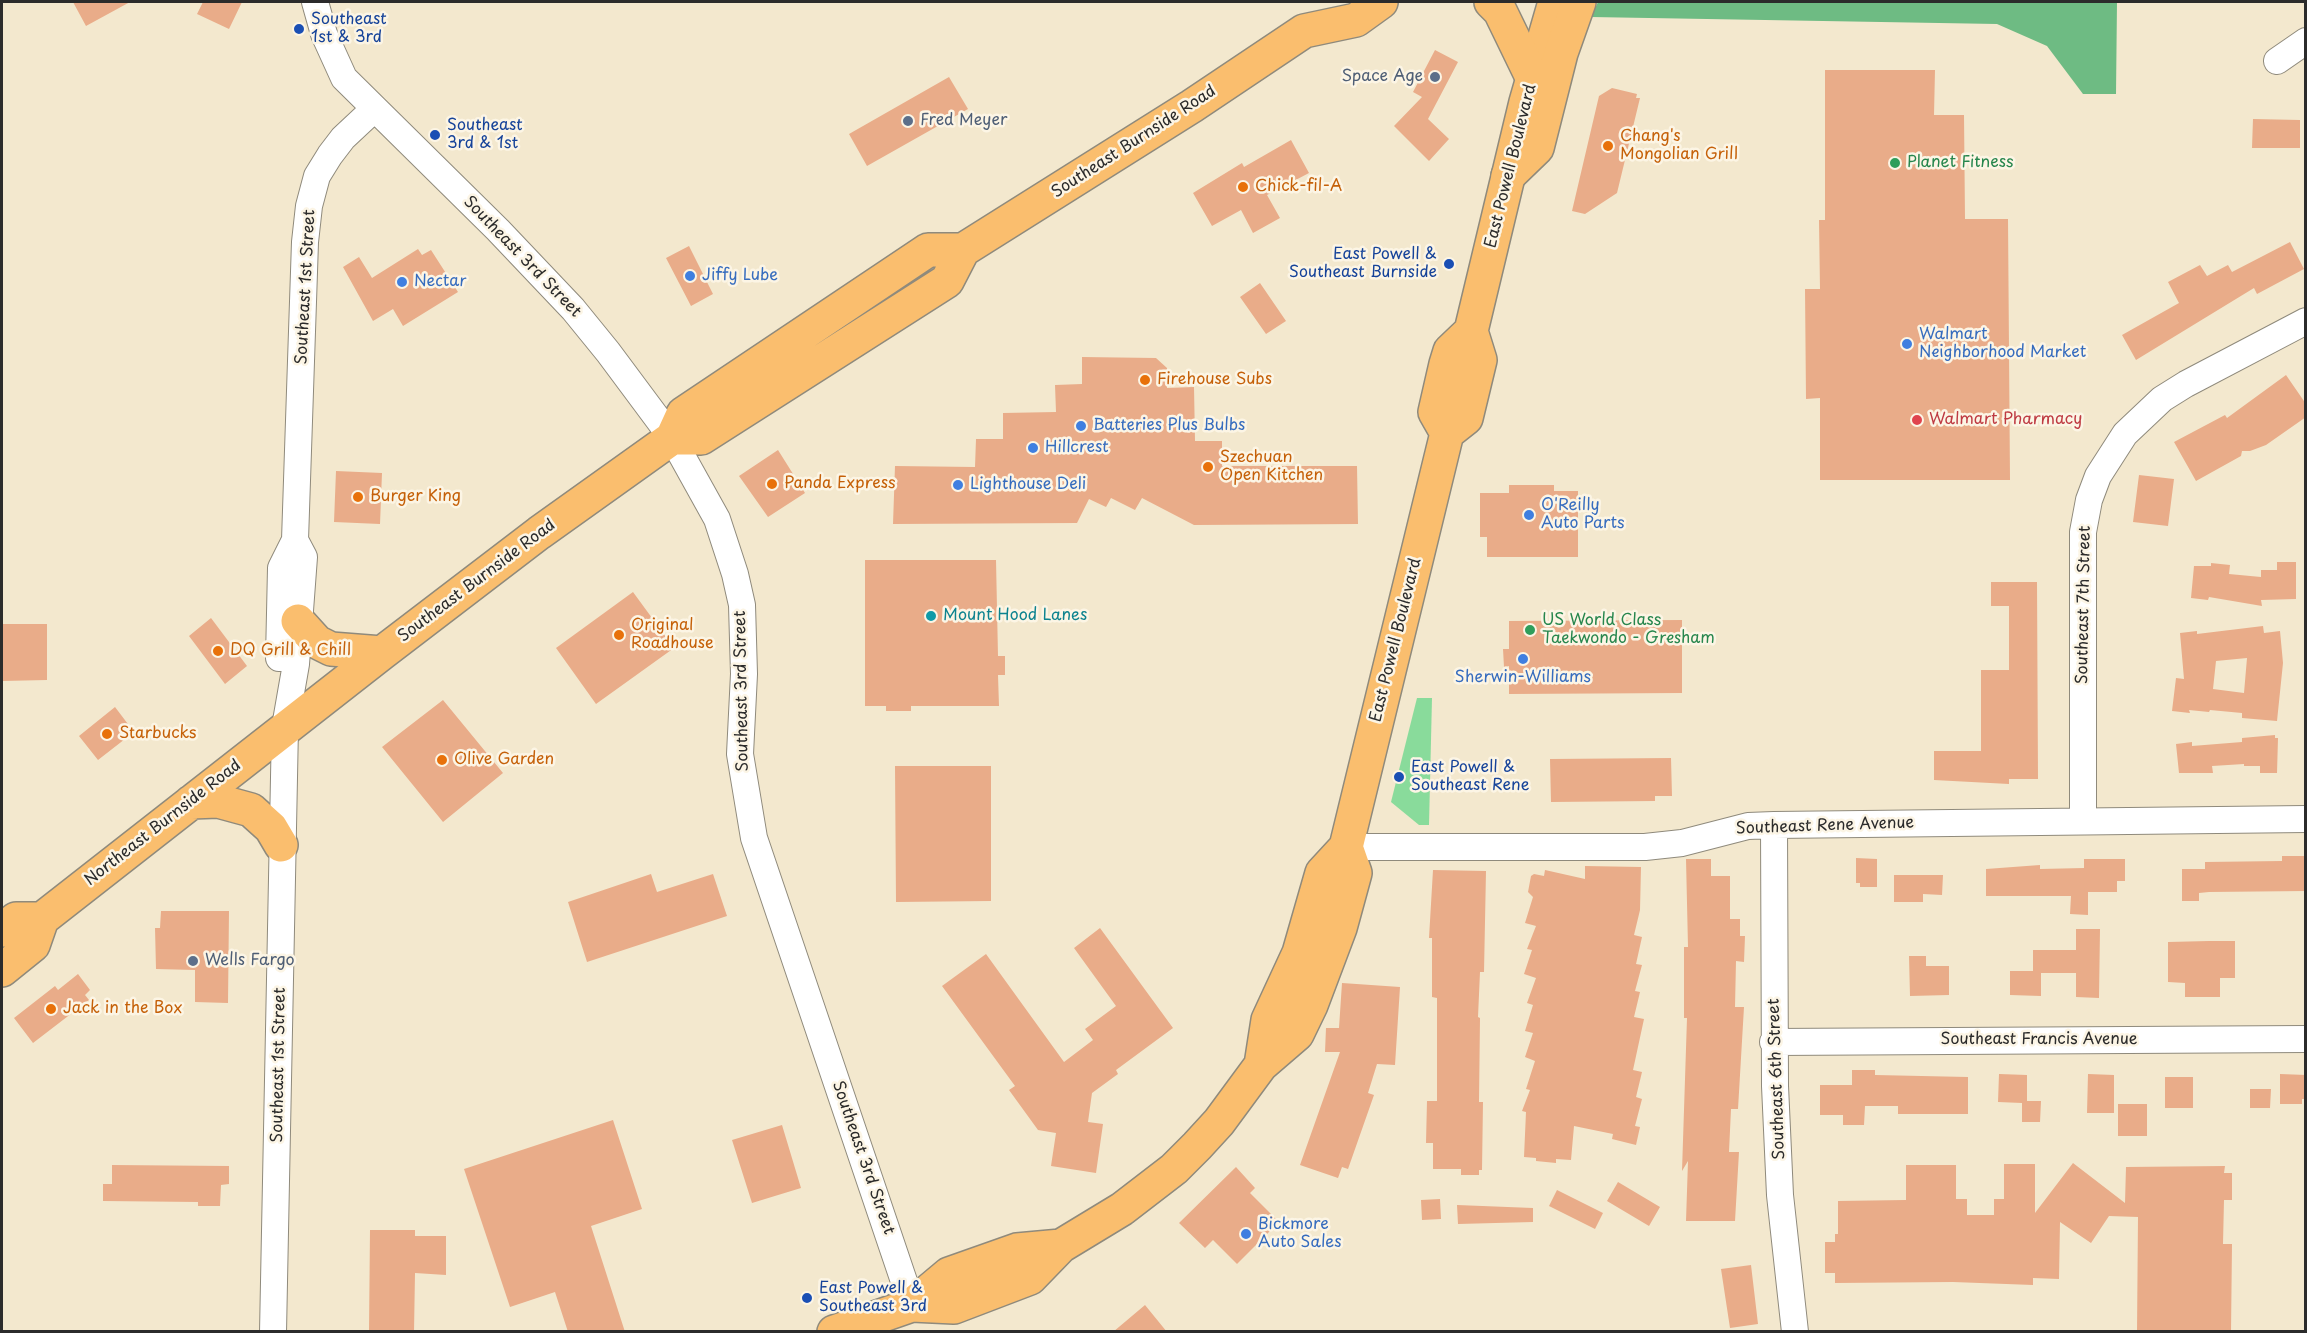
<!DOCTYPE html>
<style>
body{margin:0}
#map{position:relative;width:2307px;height:1333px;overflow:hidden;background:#f3e8ce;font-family:"Playpen Sans",sans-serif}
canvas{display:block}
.frame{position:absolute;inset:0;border:3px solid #2b2b2b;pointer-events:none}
</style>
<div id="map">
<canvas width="2307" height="1333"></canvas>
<div class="frame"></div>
</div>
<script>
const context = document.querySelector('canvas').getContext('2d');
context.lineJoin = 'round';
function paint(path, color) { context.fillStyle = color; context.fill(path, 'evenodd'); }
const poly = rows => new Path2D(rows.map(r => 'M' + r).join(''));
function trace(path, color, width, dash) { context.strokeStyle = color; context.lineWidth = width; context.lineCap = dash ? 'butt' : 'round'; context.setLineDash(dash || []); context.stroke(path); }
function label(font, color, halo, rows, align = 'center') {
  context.font = font + ' "Playpen Sans",sans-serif'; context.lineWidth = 5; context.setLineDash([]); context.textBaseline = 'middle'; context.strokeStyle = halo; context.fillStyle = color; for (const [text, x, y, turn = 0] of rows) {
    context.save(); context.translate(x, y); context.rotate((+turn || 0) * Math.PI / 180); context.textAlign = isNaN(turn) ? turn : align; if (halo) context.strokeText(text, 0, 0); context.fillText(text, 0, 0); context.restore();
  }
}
paint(poly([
 [1417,698,1432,698,1429,825,1419,825,1391,802]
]), '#89db9b');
paint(poly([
 [1598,2,2117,2,2116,94,2083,94,2047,46,1997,24,1591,17]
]), '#6ebb83');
paint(poly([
 [73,2,130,2,86,26],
 [203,2,242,2,229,29,197,14],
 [1435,50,1458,62,1428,119,1449,139,1429,161,1394,126,1422,97,1413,92],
 [1825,70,1935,70,1934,115,1964,115,1965,219,2008,219,2010,480,1820,480,1820,398,1806,399,1805,289,1820,289,1819,220,1825,220],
 [949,77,968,109,867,166,849,134],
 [1612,88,1637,94,1636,98,1640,98,1617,193,1585,214,1572,211,1599,96],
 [2253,119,2300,120,2300,148,2252,148],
 [1291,140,1309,173,1267,195,1280,218,1253,233,1241,210,1212,226,1193,193,1242,163,1244,167],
 [2290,242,2304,269,2257,294,2254,288,2136,360,2122,335,2179,303,2168,282,2200,265,2207,276,2228,265,2232,272],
 [689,246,713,294,691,306,666,258],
 [418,249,422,255,431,250,458,292,403,326,393,309,373,321,343,267,359,257,372,278],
 [1260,283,1286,321,1266,334,1240,297],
 [1082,357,1156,358,1167,368,1167,388,1194,387,1195,441,1222,441,1222,466,1357,466,1358,524,1194,525,1142,498,1135,510,1111,498,1106,507,1089,499,1077,523,893,524,895,466,975,467,976,439,1003,439,1003,413,1056,412,1055,385,1082,384],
 [2286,375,2306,404,2306,417,2266,445,2250,451,2242,451,2241,456,2196,481,2174,442,2225,415,2227,418],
 [778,450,805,493,768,517,739,476],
 [336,471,382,473,380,524,334,522],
 [2139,475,2174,479,2168,526,2133,522],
 [1509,485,1554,485,1554,491,1578,491,1578,557,1487,557,1487,537,1480,537,1480,493,1509,493],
 [865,560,996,560,998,656,1005,656,1005,675,998,675,999,706,911,706,911,711,886,711,886,706,865,706],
 [2277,562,2296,562,2296,599,2261,600,2262,606,2209,597,2208,600,2191,598,2194,566,2211,566,2211,563,2230,565,2229,574,2261,577,2261,570,2277,570],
 [1991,582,2037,582,2038,779,2009,779,2009,784,1934,780,1934,751,1981,751,1981,670,2009,670,2009,606,1991,606],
 [633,592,674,648,596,704,556,648],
 [211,618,247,666,225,684,189,636],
 [1682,620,1682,693,1509,694,1509,666,1504,667,1503,649,1509,649,1509,621],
 [2,624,47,624,47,680,2,681],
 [2263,626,2264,633,2280,631,2283,663,2277,721,2242,718,2242,713,2210,710,2209,712,2189,710,2190,713,2172,711,2176,678,2184,679,2180,633,2197,631,2197,634],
 [2247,658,2244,693,2213,689,2216,661],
 [443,700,503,773,443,822,382,747],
 [115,707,134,732,98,760,79,736],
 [2275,735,2275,738,2278,738,2277,773,2260,773,2260,766,2244,766,2244,764,2212,766,2213,773,2179,773,2176,744,2192,742,2192,746,2242,742,2242,738],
 [1671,758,1672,796,1655,796,1655,801,1551,802,1550,759],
 [895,766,991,766,991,901,896,902],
 [2282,856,2306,856,2306,891,2209,892,2199,893,2199,901,2182,901,2182,869,2205,869,2205,862,2282,861],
 [1856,858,1877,859,1877,887,1860,887,1860,883,1856,883],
 [1686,859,1711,859,1711,876,1730,876,1730,919,1740,919,1740,936,1745,936,1744,962,1736,961,1735,1007,1744,1007,1738,1109,1731,1109,1729,1152,1739,1152,1735,1221,1686,1221,1688,1161,1682,1171,1687,1018,1684,1018,1684,947,1688,947],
 [2084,859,2125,859,2125,881,2117,881,2117,892,2088,892,2088,915,2070,914,2071,896,1986,896,1986,869,2040,865,2040,869,2084,868],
 [1585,866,1641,867,1640,910,1634,935,1642,937,1636,964,1642,965,1635,991,1640,992,1634,1017,1644,1019,1633,1070,1642,1072,1636,1097,1642,1099,1635,1126,1640,1127,1636,1145,1612,1139,1613,1134,1574,1126,1571,1160,1556,1159,1556,1163,1536,1161,1536,1158,1524,1157,1526,1112,1522,1111,1530,1090,1526,1089,1535,1061,1525,1057,1533,1033,1525,1031,1533,1005,1527,1003,1536,978,1524,974,1532,950,1527,949,1536,926,1525,923,1533,897,1528,892,1531,876,1534,874,1544,876,1545,870,1585,879],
 [1433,870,1486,871,1484,972,1480,972,1478,1017,1480,1018,1479,1102,1483,1102,1482,1170,1479,1170,1479,1175,1461,1175,1461,1169,1433,1169,1433,1143,1426,1143,1427,1101,1437,1101,1437,998,1432,997,1432,938,1429,938],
 [651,874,657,892,713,874,727,916,587,962,568,902],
 [1894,875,1943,875,1942,895,1923,894,1923,902,1894,902],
 [161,911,229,911,228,1003,195,1002,195,970,156,969,155,928,160,928],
 [1100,928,1173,1028,1116,1070,1118,1074,1092,1093,1088,1122,1103,1124,1096,1173,1051,1166,1056,1133,1038,1130,1009,1090,1015,1086,942,986,986,954,1064,1062,1093,1040,1085,1029,1116,1006,1074,948],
 [2076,929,2100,929,2099,998,2076,997,2076,973,2041,973,2041,996,2010,995,2010,971,2033,971,2033,950,2076,950],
 [2209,941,2235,941,2235,978,2220,978,2220,997,2185,997,2185,983,2168,982,2168,942],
 [1909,956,1926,956,1926,966,1949,966,1949,995,1910,996],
 [78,974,90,990,85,995,89,1000,33,1043,14,1018,55,986,58,990],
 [1342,983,1400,987,1395,1065,1377,1064,1368,1093,1374,1095,1348,1169,1342,1167,1338,1178,1300,1165,1340,1052,1325,1052,1326,1028,1339,1028],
 [1852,1070,1875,1070,1875,1075,1968,1077,1968,1114,1898,1114,1898,1106,1865,1106,1864,1125,1843,1125,1843,1115,1820,1115,1820,1085,1852,1085],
 [1999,1074,2027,1075,2027,1101,2041,1101,2040,1122,2022,1122,2022,1103,1998,1102],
 [2088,1074,2114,1075,2114,1113,2087,1113],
 [2280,1074,2306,1075,2306,1099,2302,1099,2302,1104,2280,1104],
 [2165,1077,2193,1077,2193,1108,2165,1108],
 [2250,1089,2271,1089,2270,1108,2250,1108],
 [2118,1104,2147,1104,2147,1136,2118,1136],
 [613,1120,642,1209,591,1226,625,1332,568,1332,555,1292,510,1307,464,1169],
 [782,1125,801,1188,752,1203,732,1140],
 [2073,1163,2125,1203,2126,1167,2225,1166,2224,1173,2232,1173,2232,1200,2224,1200,2223,1244,2232,1244,2231,1332,2137,1332,2138,1217,2109,1216,2091,1243,2060,1222,2059,1279,2033,1278,2033,1285,1953,1282,1835,1283,1835,1273,1825,1273,1825,1242,1835,1242,1835,1234,1838,1234,1838,1201,1906,1200,1906,1165,1956,1165,1956,1199,1967,1199,1967,1215,1994,1215,1994,1199,2004,1199,2004,1164,2035,1164,2035,1213],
 [112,1165,229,1166,229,1184,221,1185,220,1206,198,1206,198,1202,103,1201,103,1184,112,1184],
 [1236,1167,1255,1188,1250,1193,1279,1222,1237,1264,1213,1240,1205,1248,1179,1223],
 [1618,1182,1660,1207,1649,1226,1607,1201],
 [1557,1190,1603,1213,1595,1229,1549,1206],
 [1440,1199,1441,1219,1422,1220,1421,1200],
 [1457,1205,1533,1208,1533,1222,1458,1224],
 [370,1230,415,1230,415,1236,446,1236,446,1275,415,1273,414,1332,369,1332],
 [1751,1265,1758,1324,1730,1328,1721,1269],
 [1145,1305,1167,1332,1113,1332]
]), '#e9ac89');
const minor = poly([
 [315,2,324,34,344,78,498,230,573,309,608,352,672,438,717,519,735,574,742,605,744,674,740,754,754,838,912,1305],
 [2277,61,2306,41],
 [279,658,281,568,295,540,305,242,309,206,317,176,330,155,343,138,374,109],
 [2083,821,2083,532,2089,500,2098,476,2125,434,2162,399,2186,384,2306,321],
 [1774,825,1775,1086,1780,1195,1795,1332],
 [1346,847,1645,847,1682,843,1748,826,1774,825,2306,819],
 [1773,1042,2306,1039],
 [273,1332,285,727,296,664,304,557,295,540]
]);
const major = poly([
 [1447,433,1435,412,1446,364,1450,351,1471,331],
 [1261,1065,1268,1020,1299,953,1322,873,1346,847,1447,433,1466,418,1480,360,1471,331,1526,102,1555,2],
 [912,1305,954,1307,1030,1278,1061,1246,1122,1209,1174,1169,1197,1146,1219,1122,1261,1065,1297,1034,1311,1005,1340,928,1355,873,1346,847],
 [834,1332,912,1305,949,1274,1017,1250,1061,1246]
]);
const highway = poly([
 [1491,2,1500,11,1532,77],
 [1508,176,1537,148,1561,53,1579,2],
 [672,438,701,438,947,281,963,250],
 [298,621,317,642,331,649,382,653],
 [191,802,218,801,251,810,271,828,281,845],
 [2,930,16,919,42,919],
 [2,970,33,945,42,919,382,653,539,533,672,438,683,414,928,250,963,250,1192,106,1304,31,1356,20,1381,2]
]);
trace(minor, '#8f8a7c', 28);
trace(major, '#8f8a7c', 36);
trace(highway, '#8f8a7c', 36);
trace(minor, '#fff', 26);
trace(major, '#fabe6e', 33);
trace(highway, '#fabe6e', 33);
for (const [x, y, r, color] of [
 [299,29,6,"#1a4fb4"],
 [1435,77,6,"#5c6f8a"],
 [908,121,6,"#5c6f8a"],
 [435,135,6,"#1a4fb4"],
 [1608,146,6,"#e8710a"],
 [1895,163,6,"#2e9e5b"],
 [1243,187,6,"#e8710a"],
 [1449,264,6,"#1a4fb4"],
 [690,276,6,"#3f7fe0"],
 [402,282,6,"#3f7fe0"],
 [1907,344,6,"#3f7fe0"],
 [1145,380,6,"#e8710a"],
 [1917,420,6,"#e0444e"],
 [1081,426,6,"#3f7fe0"],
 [1033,448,6,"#3f7fe0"],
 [1208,467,6,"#e8710a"],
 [772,484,6,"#e8710a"],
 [958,485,6,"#3f7fe0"],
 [358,497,6,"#e8710a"],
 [1529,515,6,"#3f7fe0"],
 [931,616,6,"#0f9aa8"],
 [1530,630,6,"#2e9e5b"],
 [619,635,6,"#e8710a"],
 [218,651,6,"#e8710a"],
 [1523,659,6,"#3f7fe0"],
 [107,734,6,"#e8710a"],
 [442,760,6,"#e8710a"],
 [1399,777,6,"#1a4fb4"],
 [193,961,6,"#5c6f8a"],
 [51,1009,6,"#e8710a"],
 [1246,1234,6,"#3f7fe0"],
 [807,1298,6,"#1a4fb4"]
]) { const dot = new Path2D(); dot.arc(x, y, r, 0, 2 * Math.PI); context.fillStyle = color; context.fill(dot); trace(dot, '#fcf5e5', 2); }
label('16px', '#164399', '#fcf5e5', [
 ["Southeast",311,20],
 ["1st & 3rd",311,38],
 ["Southeast",447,126],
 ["3rd & 1st",447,144],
 ["East Powell &",1437,255,"right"],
 ["Southeast Burnside",1437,273,"right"],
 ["East Powell &",1411,768],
 ["Southeast Rene",1411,786],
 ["East Powell &",819,1289],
 ["Southeast 3rd",819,1307]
], 'left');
label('16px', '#4e5e75', '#fcf5e5', [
 ["Space Age",1423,77,"right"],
 ["Fred Meyer",920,121],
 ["Wells Fargo",205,961]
], 'left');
label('16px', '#c56008', '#fcf5e5', [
 ["Chang's",1620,137],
 ["Mongolian Grill",1620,155],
 ["Chick-fil-A",1255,187],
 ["Firehouse Subs",1157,380],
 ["Szechuan",1220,458],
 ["Open Kitchen",1220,476],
 ["Panda Express",784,484],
 ["Burger King",370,497],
 ["Original",631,626],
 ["Roadhouse",631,644],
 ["DQ Grill & Chill",230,651],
 ["Starbucks",119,734],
 ["Olive Garden",454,760],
 ["Jack in the Box",63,1009]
], 'left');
label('16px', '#2b2b2b', '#fcf5e5', [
 ["Southeast Burnside Road",1134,142,-33],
 ["East Powell Boulevard",1511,166,-76],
 ["Southeast 3rd Street",522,257,46],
 ["Southeast 1st Street",306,287,-87],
 ["Southeast Burnside Road",477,581,-37],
 ["Southeast 7th Street",2084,605,-89],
 ["East Powell Boulevard",1396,640,-76],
 ["Southeast 3rd Street",742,691,-91],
 ["Northeast Burnside Road",163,823,-38],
 ["Southeast Rene Avenue",1825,826,-2],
 ["Southeast Francis Avenue",2039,1040],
 ["Southeast 1st Street",279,1065,-89],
 ["Southeast 6th Street",1777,1079,-92],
 ["Southeast 3rd Street",863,1158,71]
]);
label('16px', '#27864d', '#fcf5e5', [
 ["Planet Fitness",1907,163],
 ["US World Class",1542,621],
 ["Taekwondo - Gresham",1542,639]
], 'left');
label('16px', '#366cbe', '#fcf5e5', [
 ["Jiffy Lube",702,276],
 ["Nectar",414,282],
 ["Walmart",1919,335],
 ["Neighborhood Market",1919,353],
 ["Batteries Plus Bulbs",1093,426],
 ["Hillcrest",1045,448],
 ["Lighthouse Deli",970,485],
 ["O'Reilly",1541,506],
 ["Auto Parts",1541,524],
 ["Sherwin-Williams",1523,678,"center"],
 ["Bickmore",1258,1225],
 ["Auto Sales",1258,1243]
], 'left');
label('16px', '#be3a42', '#fcf5e5', [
 ["Walmart Pharmacy",1929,420]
], 'left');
label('16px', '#0d838f', '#fcf5e5', [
 ["Mount Hood Lanes",943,616]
], 'left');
</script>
